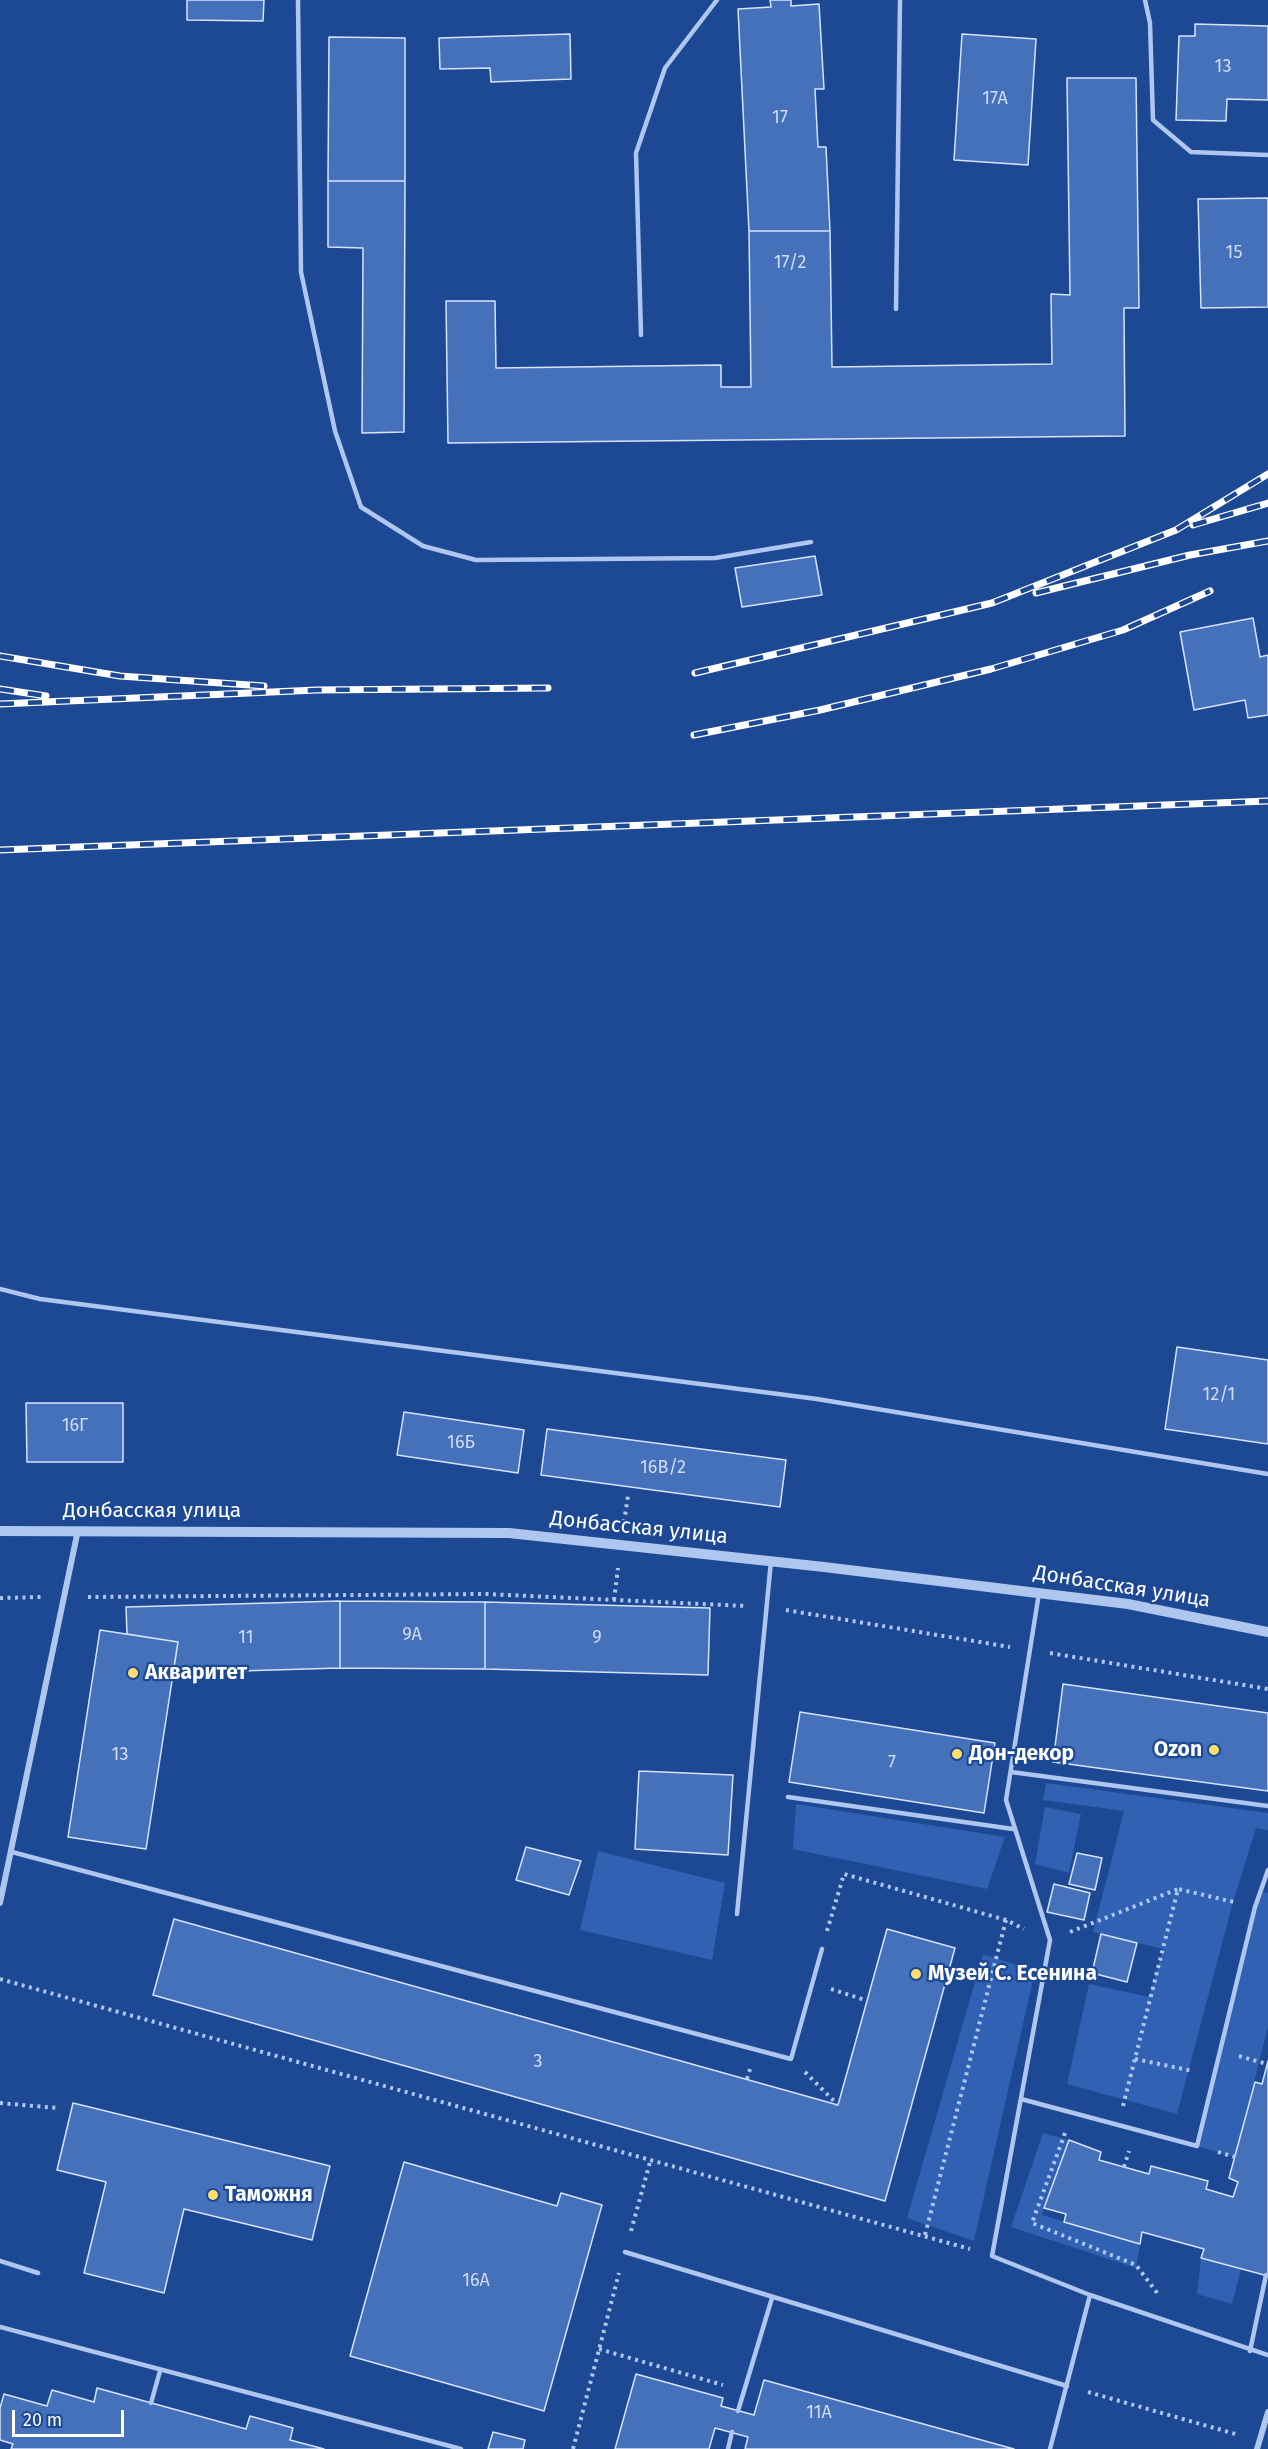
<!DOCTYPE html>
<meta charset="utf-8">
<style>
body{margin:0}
#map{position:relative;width:1268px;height:2449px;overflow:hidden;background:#1d4894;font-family:"Fira Sans",sans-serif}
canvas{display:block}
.scale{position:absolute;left:12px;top:2410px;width:112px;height:27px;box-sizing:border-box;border:3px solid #fff;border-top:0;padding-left:8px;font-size:18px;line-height:21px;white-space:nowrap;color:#fff;-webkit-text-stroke:4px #1d4894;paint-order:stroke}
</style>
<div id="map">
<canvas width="1268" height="2449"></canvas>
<div class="scale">20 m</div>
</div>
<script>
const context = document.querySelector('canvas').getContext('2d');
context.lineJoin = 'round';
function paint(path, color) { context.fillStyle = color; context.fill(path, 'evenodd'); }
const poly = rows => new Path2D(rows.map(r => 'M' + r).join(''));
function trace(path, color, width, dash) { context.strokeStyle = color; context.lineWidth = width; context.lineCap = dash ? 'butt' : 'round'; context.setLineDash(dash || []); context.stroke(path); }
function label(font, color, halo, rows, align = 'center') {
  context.font = font + ' "Fira Sans",sans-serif'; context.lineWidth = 4.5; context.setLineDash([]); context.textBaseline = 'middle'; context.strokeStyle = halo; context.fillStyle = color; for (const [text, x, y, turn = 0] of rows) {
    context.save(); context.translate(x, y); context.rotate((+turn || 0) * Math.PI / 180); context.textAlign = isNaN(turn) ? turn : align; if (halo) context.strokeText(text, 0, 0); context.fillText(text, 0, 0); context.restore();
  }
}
paint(poly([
 [1046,1783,1268,1813,1268,1830,1256,1828,1233,1902,1177,2114,1067,2084,1089,1984,1149,1997,1163,1949,1093,1932,1124,1811,1043,1800],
 [796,1804,1005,1837,987,1889,793,1849],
 [1045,1807,1081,1814,1069,1873,1035,1864],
 [598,1851,725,1883,712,1960,580,1930],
 [1260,1891,1268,1893,1268,2027,1235,2157,1197,2146],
 [983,1954,1035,1971,974,2241,907,2218],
 [1043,2133,1069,2140,1042,2215,1140,2244,1136,2268,1011,2227],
 [1201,2258,1241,2269,1232,2304,1197,2294]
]), '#3161b2');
const building = poly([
 [187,0,264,0,263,21,187,20,187,0],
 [770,0,791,0,791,6,819,4,824,89,815,89,818,147,826,147,830,231,749,231,738,9,771,7,770,0],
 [1195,24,1268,26,1268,100,1227,99,1226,121,1176,120,1179,36,1195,36,1195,24],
 [570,34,571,79,491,82,490,68,440,69,439,38,570,34],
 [962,34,1036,39,1028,165,954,160,962,34],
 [329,37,405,38,405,181,328,181,329,37],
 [1067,78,1136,78,1139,308,1124,308,1125,436,448,443,446,301,495,301,496,368,721,365,721,387,751,387,749,231,830,231,832,367,1052,364,1051,294,1070,295,1067,78],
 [328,181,405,181,404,432,362,433,363,248,328,247,328,181],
 [1268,198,1268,307,1201,308,1198,199,1268,198],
 [815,556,822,595,742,607,735,568,815,556],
 [1253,618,1260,657,1268,655,1268,715,1248,718,1245,700,1194,710,1180,632,1253,618],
 [1177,1347,1268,1360,1268,1444,1165,1429,1177,1347],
 [26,1403,123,1403,123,1462,27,1462,26,1403],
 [404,1412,524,1430,518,1473,397,1455,404,1412],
 [547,1429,786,1460,780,1507,541,1475,547,1429],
 [340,1601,485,1602,485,1669,340,1668,340,1601],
 [340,1601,340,1668,173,1673,178,1642,127,1634,126,1607,340,1601],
 [485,1602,710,1608,708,1675,485,1669,485,1602],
 [100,1630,178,1642,146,1849,68,1837,100,1630],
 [1063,1684,1268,1713,1268,1791,1053,1762,1063,1684],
 [800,1712,995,1743,984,1813,789,1782,800,1712],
 [639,1771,733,1775,728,1855,635,1849,639,1771],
 [526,1847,581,1861,569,1895,516,1880,526,1847],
 [1077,1853,1102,1858,1095,1890,1069,1884,1077,1853],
 [1054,1884,1090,1893,1084,1920,1047,1912,1054,1884],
 [174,1919,838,2105,887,1929,955,1948,885,2201,153,1995,174,1919],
 [1101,1934,1137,1943,1127,1982,1092,1973,1101,1934],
 [1268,2061,1268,2276,1201,2258,1204,2249,1142,2232,1140,2244,1064,2222,1066,2214,1044,2208,1069,2140,1101,2152,1099,2160,1149,2174,1151,2166,1208,2181,1206,2189,1233,2197,1238,2182,1229,2178,1255,2082,1262,2084,1268,2061],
 [73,2103,330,2166,312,2240,184,2209,164,2293,84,2273,106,2182,57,2170,73,2103],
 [404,2162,557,2206,561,2193,602,2205,544,2411,350,2356,404,2162],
 [636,2374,723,2398,721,2406,754,2415,764,2380,1014,2449,745,2449,748,2437,715,2428,709,2449,615,2449,636,2374],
 [97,2388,246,2429,250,2416,293,2428,290,2440,324,2449,11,2449,13,2444,0,2440,0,2408,4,2394,47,2406,52,2390,94,2402,97,2388],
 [493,2432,525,2440,523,2449,488,2449,493,2432]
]);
paint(building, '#4571bb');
trace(building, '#d6e4fa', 1.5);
trace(poly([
 [624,1522,628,1496],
 [88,1597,486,1594,746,1606],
 [0,1598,41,1597],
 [614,1600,618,1568],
 [786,1610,1010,1647],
 [1050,1653,1268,1689],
 [827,1931,844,1874,1006,1920,1024,1929],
 [1070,1932,1178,1889],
 [0,1979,970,2249],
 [831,1989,868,2001],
 [1239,2056,1267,2064],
 [1135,2059,1193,2071],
 [805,2072,838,2105],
 [747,2079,750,2069],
 [0,2103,57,2108],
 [1123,2106,1178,1889,1234,1902],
 [1065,2133,1032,2223,1136,2265,1158,2294],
 [1218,2152,1235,2157],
 [1124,2167,1129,2151],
 [631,2231,650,2162],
 [925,2235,1006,1920],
 [599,2349,723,2385],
 [1088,2392,1239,2435],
 [573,2449,619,2273]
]), '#afc7ef', 4, [3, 4.5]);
trace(poly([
 [298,0,301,272,335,431,361,507,423,546,476,560,715,558,811,542],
 [1145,0,1150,23,1153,120,1191,152,1268,155],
 [896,309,900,0],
 [641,335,636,153,665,68,717,0],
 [0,1289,40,1299,817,1399,1268,1474],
 [1039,1593,1006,1800,1050,1940,992,2256,1090,2295],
 [1011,1772,1268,1806],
 [788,1797,1013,1829],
 [12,1852,791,2059,822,1949],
 [737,1914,771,1561],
 [1021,2099,1197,2146,1255,1907,1268,1870],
 [625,2252,1067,2386],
 [0,2261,38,2273],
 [0,2327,461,2449],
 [1250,2351,1266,2275],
 [151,2403,160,2371],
 [738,2411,772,2298],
 [728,2449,732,2432],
 [1050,2449,1090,2295,1268,2355]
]), '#afc7ef', 4.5);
trace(poly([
 [0,1903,78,1530],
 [1257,2449,1268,2412]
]), '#afc7ef', 6);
trace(poly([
 [0,1531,509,1533,824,1567,1128,1604,1268,1632]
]), '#afc7ef', 10);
const rail = poly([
 [1193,525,1268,503],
 [1036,593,1190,555,1268,541],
 [0,656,120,676,264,686],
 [695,673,992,603,1176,530,1268,474],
 [0,689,46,696],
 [0,704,317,690,548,688],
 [694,735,820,710,991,669,1123,630,1210,591],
 [0,850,1268,801]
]);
trace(rail, '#fff', 7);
trace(rail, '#1d4894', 4.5, [14]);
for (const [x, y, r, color] of [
 [133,1673,6,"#fedf6e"],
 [1214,1750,6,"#fedf6e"],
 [957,1754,6,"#fedf6e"],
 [916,1974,6,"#fedf6e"],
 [213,2195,6,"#fedf6e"]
]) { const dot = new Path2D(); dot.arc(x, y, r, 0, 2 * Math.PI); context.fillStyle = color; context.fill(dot); trace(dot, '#1d4894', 2); }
label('18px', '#d0dcee', null, [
 ["13",1223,67],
 ["17А",995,99],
 ["17",780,118],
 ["15",1234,253],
 ["17/2",790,263],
 ["12/1",1219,1395],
 ["16Г",75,1426],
 ["16Б",461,1443],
 ["16В/2",663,1468],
 ["9А",412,1635],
 ["11",246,1638],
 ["9",597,1638],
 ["13",120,1755],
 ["7",892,1763],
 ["3",538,2062],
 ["16А",476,2281],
 ["11А",819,2413]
]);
label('21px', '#fff', '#1d4894', [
 ["Донбасская улица",152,1511],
 ["Донбасская улица",639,1528,6],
 ["Донбасская улица",1122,1587,9]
]);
label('bold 21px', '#fff', '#1d4894', [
 ["Акваритет",145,1673],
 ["Ozon",1202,1750,"right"],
 ["Дон-декор",969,1754],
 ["Музей С. Есенина",928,1974],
 ["Таможня",225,2195]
], 'left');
</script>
